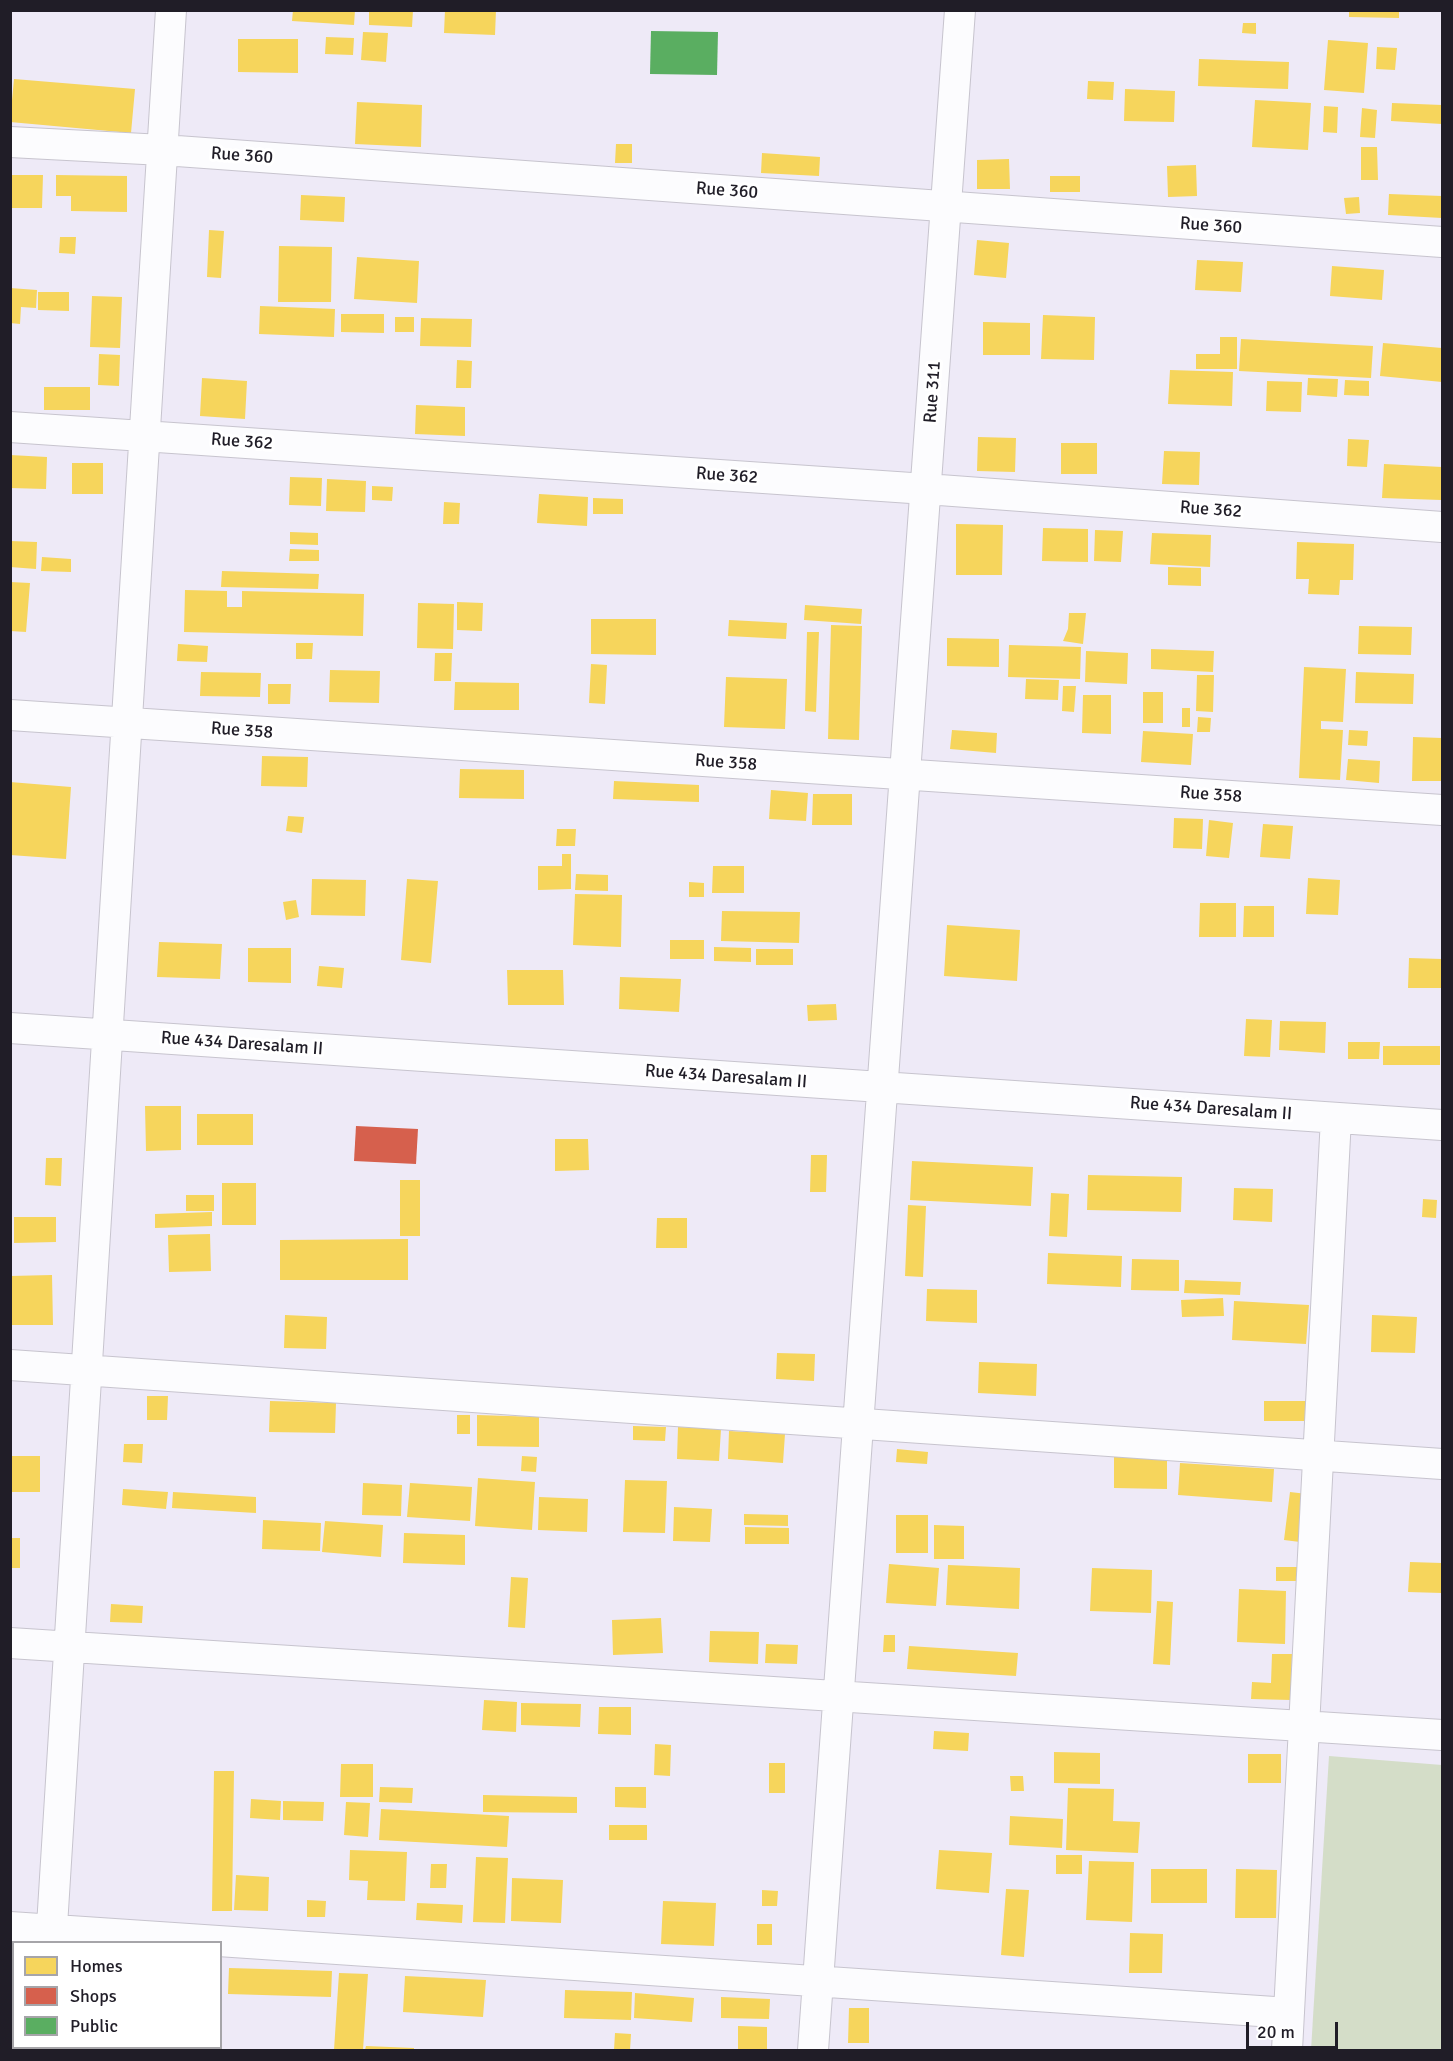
<!DOCTYPE html>
<style>
body{margin:0}
#map{position:relative;width:1453px;height:2061px;overflow:hidden;background:#eeeaf7;font-family:Signika,sans-serif}
canvas{display:block}
.frame{position:absolute;inset:0;border:12px solid #201d27;pointer-events:none}
.legend{position:absolute;left:12px;top:1941px;width:210px;height:108px;box-sizing:border-box;background:#fff;border:2px solid #a6a5a9;margin:0;padding:8px 10px;list-style:none;font-size:18px;color:#201d27}
.legend li{display:flex;align-items:center;gap:12px;height:30px}
.legend b{width:30px;border:2px solid #a6a5a9}
.scale{position:absolute;left:1246px;top:2022px;width:92px;height:27px;box-sizing:border-box;border:3px solid #201d27;border-top:0;padding-left:8px;font-size:18px;line-height:21px;white-space:nowrap;color:#201d27;-webkit-text-stroke:4px #fff;paint-order:stroke}
</style>
<div id="map">
<canvas width="1453" height="2061"></canvas>
<div class="frame"></div>
<ul class="legend">
<li><b style="height:16px;background:#f6d55c"></b>Homes</li>
<li><b style="height:16px;background:#d6604d"></b>Shops</li>
<li><b style="height:16px;background:#5aae61"></b>Public</li>
</ul>
<div class="scale">20 m</div>
</div>
<script>
const context = document.querySelector('canvas').getContext('2d');
context.lineJoin = 'round';
function paint(path, color) { context.fillStyle = color; context.fill(path, 'evenodd'); }
const poly = rows => new Path2D(rows.map(r => 'M' + r).join(''));
function trace(path, color, width, dash) { context.strokeStyle = color; context.lineWidth = width; context.lineCap = dash ? 'butt' : 'round'; context.setLineDash(dash || []); context.stroke(path); }
function label(font, color, halo, rows, align = 'center') {
  context.font = font + ' Signika,sans-serif'; context.lineWidth = 6; context.setLineDash([]); context.textBaseline = 'middle'; context.strokeStyle = halo; context.fillStyle = color; for (const [text, x, y, turn = 0] of rows) {
    context.save(); context.translate(x, y); context.rotate((+turn || 0) * Math.PI / 180); context.textAlign = isNaN(turn) ? turn : align; if (halo) context.strokeText(text, 0, 0); context.fillText(text, 0, 0); context.restore();
  }
}
paint(poly([
 [1329,1756,1442,1765,1442,2050,1311,2050]
]), '#d4ddc8');
paint(poly([
 [293,10,355,10,354,25,292,21],
 [369,10,413,10,412,27,369,25],
 [445,10,496,10,495,35,444,33],
 [1349,10,1399,10,1399,18,1349,17],
 [1243,23,1256,23,1256,34,1242,33],
 [363,32,388,33,386,62,361,60],
 [326,37,354,38,353,55,325,54],
 [238,39,298,39,298,73,238,72],
 [1328,40,1368,43,1364,93,1324,90],
 [1377,47,1397,48,1395,70,1376,69],
 [1199,59,1289,62,1288,89,1198,86],
 [14,79,135,89,131,133,10,122],
 [1088,81,1114,82,1113,100,1087,99],
 [1125,89,1175,91,1174,122,1124,121],
 [1255,100,1311,103,1308,150,1252,147],
 [357,102,422,105,421,147,355,144],
 [1392,103,1442,105,1442,124,1391,121],
 [1324,106,1338,107,1337,133,1323,132],
 [1362,108,1377,110,1375,138,1360,137],
 [616,144,632,144,632,163,615,163],
 [1361,147,1377,147,1378,180,1361,180],
 [762,153,820,157,819,176,761,173],
 [1009,159,1010,189,977,189,977,160],
 [1196,165,1197,196,1168,197,1167,166],
 [10,175,43,175,42,208,10,208],
 [56,175,127,176,127,212,71,211,71,196,56,196],
 [1050,176,1080,176,1080,192,1050,192],
 [1389,194,1442,196,1442,218,1388,215],
 [301,195,345,197,344,222,300,220],
 [1359,197,1360,213,1346,214,1344,198],
 [209,230,224,231,221,278,207,277],
 [60,237,76,237,75,254,59,253],
 [977,240,1009,243,1006,278,974,275],
 [279,246,332,247,331,302,278,302],
 [357,257,419,261,417,303,354,299],
 [1197,260,1243,262,1241,292,1195,290],
 [1332,266,1384,270,1382,300,1330,296],
 [10,288,37,290,36,308,21,307,20,324,10,323],
 [38,292,69,292,69,311,38,310],
 [92,296,122,297,120,348,90,347],
 [260,306,335,309,334,337,259,334],
 [341,314,384,314,384,333,341,332],
 [1043,315,1095,317,1094,360,1041,359],
 [395,317,414,317,414,332,395,332],
 [421,318,472,319,471,347,420,346],
 [983,322,1030,323,1030,355,983,355],
 [1220,337,1237,337,1237,369,1196,369,1196,354,1220,354],
 [1241,339,1373,346,1371,378,1239,371],
 [1383,343,1442,348,1442,382,1380,376],
 [99,354,120,355,119,386,98,385],
 [457,360,472,361,471,388,456,388],
 [1170,370,1233,372,1232,406,1168,404],
 [202,378,247,381,245,419,200,416],
 [1308,378,1338,379,1337,397,1307,395],
 [1345,380,1369,381,1369,396,1344,395],
 [1267,381,1302,382,1301,412,1266,411],
 [44,387,90,387,90,410,44,410],
 [416,405,465,407,465,436,415,434],
 [978,437,1016,438,1015,472,977,471],
 [1348,439,1369,440,1367,467,1347,466],
 [1061,443,1097,443,1097,474,1061,474],
 [1164,451,1200,452,1199,485,1162,484],
 [10,455,47,457,46,489,10,488],
 [72,463,103,463,103,494,72,494],
 [1384,464,1442,467,1441,500,1382,498],
 [290,477,322,478,321,506,289,505],
 [327,479,366,481,365,512,326,511],
 [372,486,393,487,392,501,372,500],
 [539,494,588,497,587,526,537,523],
 [593,498,623,499,623,514,593,514],
 [444,502,460,503,459,524,443,524],
 [956,524,1003,525,1002,575,956,575],
 [1043,528,1088,529,1088,562,1042,561],
 [1095,530,1123,531,1121,562,1094,561],
 [290,532,318,533,318,545,290,544],
 [1152,533,1211,535,1210,567,1150,564],
 [10,541,37,542,36,569,10,567],
 [1297,542,1354,544,1353,580,1340,580,1339,595,1308,594,1309,579,1296,579],
 [290,549,319,550,319,561,289,561],
 [42,557,71,559,71,572,41,571],
 [1168,567,1201,568,1201,586,1168,585],
 [222,571,319,574,318,589,221,587],
 [10,582,30,583,26,632,10,631],
 [185,590,227,591,227,607,242,607,242,591,364,594,363,636,184,632],
 [457,602,483,603,482,631,457,630],
 [418,603,454,604,453,649,417,648],
 [805,605,862,609,861,624,804,620],
 [1069,613,1086,613,1083,644,1063,641,1068,629],
 [591,619,656,619,656,655,591,654],
 [729,620,787,623,786,639,728,636],
 [831,625,862,626,859,740,828,739],
 [1359,626,1412,627,1411,655,1358,654],
 [807,632,819,632,816,712,805,711],
 [947,638,999,639,999,667,947,666],
 [296,643,313,643,312,659,296,659],
 [178,644,208,646,207,662,177,661],
 [1009,645,1081,647,1080,679,1008,677],
 [1151,649,1214,651,1213,672,1151,669],
 [1086,651,1128,653,1127,684,1085,682],
 [435,653,452,653,451,681,434,681],
 [591,664,607,665,605,704,589,703],
 [1304,667,1346,669,1343,722,1321,721,1321,729,1343,730,1340,780,1299,778],
 [330,670,380,671,379,703,329,702],
 [201,672,261,673,260,697,200,696],
 [1356,672,1414,674,1413,704,1355,703],
 [1197,675,1214,675,1213,712,1196,711],
 [726,677,787,679,785,729,724,727],
 [1026,679,1059,680,1058,700,1025,699],
 [455,682,519,683,519,710,454,710],
 [268,684,291,684,290,704,268,704],
 [1063,686,1076,686,1074,712,1062,711],
 [1143,692,1163,692,1163,723,1143,723],
 [1083,695,1111,695,1111,734,1082,733],
 [1182,708,1190,708,1190,727,1182,727],
 [1198,717,1211,718,1210,732,1197,732],
 [952,730,997,733,996,753,950,749],
 [1349,730,1368,731,1367,746,1348,745],
 [1143,731,1193,734,1191,765,1141,762],
 [1413,737,1442,738,1442,781,1412,781],
 [262,756,308,757,307,787,261,786],
 [1348,759,1380,761,1379,783,1346,780],
 [460,769,524,770,524,799,459,798],
 [614,781,699,785,699,802,613,799],
 [10,782,71,787,66,859,10,855],
 [771,790,808,793,806,821,769,819],
 [813,794,852,794,852,825,812,825],
 [288,816,304,817,302,833,286,831],
 [1174,818,1203,819,1202,849,1173,848],
 [1209,820,1233,823,1229,858,1206,856],
 [1263,824,1293,826,1290,859,1260,857],
 [557,829,576,829,575,846,556,846],
 [562,854,571,854,571,889,538,890,538,866,562,866],
 [713,866,744,866,744,893,712,893],
 [576,874,608,875,608,891,575,890],
 [1308,878,1340,880,1338,915,1306,914],
 [312,879,366,880,365,916,311,915],
 [407,879,438,881,431,963,401,960],
 [689,882,704,883,704,897,689,897],
 [575,894,622,895,621,947,573,945],
 [296,900,299,917,286,920,283,902],
 [1200,903,1236,903,1236,937,1199,937],
 [1244,906,1274,906,1274,937,1243,937],
 [722,911,800,912,799,943,721,941],
 [947,925,1020,930,1017,981,944,976],
 [670,940,704,940,704,959,670,959],
 [159,942,222,944,220,979,157,977],
 [714,947,751,948,751,962,714,961],
 [248,948,291,948,291,983,248,982],
 [756,949,793,949,793,965,756,965],
 [1409,958,1442,959,1442,988,1408,988],
 [319,966,344,968,342,988,317,986],
 [507,970,563,970,564,1005,508,1005],
 [620,977,681,979,679,1012,619,1009],
 [836,1004,837,1020,808,1021,807,1005],
 [1246,1019,1272,1020,1270,1057,1244,1056],
 [1280,1021,1326,1022,1325,1053,1279,1050],
 [1348,1042,1380,1042,1379,1059,1348,1059],
 [1383,1046,1440,1046,1440,1065,1383,1065],
 [145,1106,181,1106,181,1150,146,1151],
 [197,1114,253,1114,253,1145,197,1145],
 [555,1139,588,1139,589,1170,555,1171],
 [811,1155,827,1155,826,1192,810,1192],
 [46,1158,62,1158,61,1186,45,1185],
 [912,1161,1033,1167,1031,1206,910,1200],
 [1088,1175,1182,1177,1181,1212,1087,1210],
 [400,1180,420,1180,420,1236,400,1236],
 [222,1183,256,1183,256,1225,222,1225],
 [1234,1188,1273,1189,1272,1222,1233,1220],
 [1051,1193,1069,1194,1067,1237,1049,1236],
 [186,1195,214,1195,214,1211,186,1211],
 [1423,1199,1437,1200,1436,1218,1422,1217],
 [908,1205,926,1206,923,1277,905,1276],
 [212,1212,212,1226,155,1228,155,1214],
 [14,1217,56,1217,56,1242,14,1243],
 [657,1218,687,1218,687,1248,656,1248],
 [210,1234,211,1271,169,1272,168,1235],
 [408,1239,408,1280,280,1280,280,1240],
 [1048,1253,1122,1256,1121,1287,1047,1284],
 [1132,1259,1179,1260,1179,1291,1131,1290],
 [52,1275,53,1325,10,1325,10,1276],
 [1185,1280,1241,1282,1240,1295,1184,1293],
 [927,1289,977,1290,977,1323,926,1321],
 [1223,1298,1224,1316,1182,1317,1181,1300],
 [1234,1301,1309,1305,1306,1344,1232,1340],
 [285,1315,327,1317,326,1349,284,1348],
 [1372,1315,1417,1317,1415,1353,1371,1352],
 [777,1353,815,1354,814,1381,776,1379],
 [979,1362,1037,1364,1036,1396,978,1393],
 [147,1396,168,1396,167,1420,147,1420],
 [270,1401,336,1403,335,1433,269,1432],
 [1264,1401,1307,1401,1307,1421,1264,1421],
 [457,1415,470,1415,470,1434,457,1434],
 [477,1415,539,1417,539,1447,477,1446],
 [633,1426,666,1427,665,1441,633,1440],
 [678,1427,721,1429,719,1461,677,1459],
 [729,1431,785,1434,783,1463,728,1459],
 [124,1444,143,1444,142,1463,123,1462],
 [897,1449,928,1452,927,1464,896,1462],
 [10,1456,40,1456,40,1492,10,1492],
 [522,1456,537,1457,536,1472,521,1471],
 [1114,1457,1167,1458,1167,1489,1114,1488],
 [1180,1463,1274,1469,1272,1502,1178,1495],
 [478,1478,535,1482,532,1530,475,1526],
 [625,1480,667,1481,665,1533,623,1532],
 [363,1483,402,1485,401,1516,362,1515],
 [410,1483,472,1487,470,1521,407,1517],
 [123,1489,168,1492,166,1509,122,1505],
 [173,1492,256,1497,256,1513,172,1508],
 [1290,1492,1307,1494,1300,1542,1284,1540],
 [539,1497,588,1499,587,1532,538,1530],
 [674,1507,712,1509,710,1542,673,1541],
 [744,1514,788,1515,788,1526,744,1525],
 [896,1515,928,1515,928,1553,896,1553],
 [263,1520,321,1523,320,1551,262,1549],
 [325,1521,383,1525,381,1557,322,1552],
 [934,1525,964,1526,964,1559,934,1559],
 [745,1527,789,1528,789,1544,745,1544],
 [404,1533,465,1535,465,1565,403,1563],
 [10,1538,20,1538,20,1568,10,1568],
 [1410,1562,1442,1563,1442,1593,1408,1592],
 [889,1564,939,1568,936,1606,886,1603],
 [948,1565,1020,1568,1019,1609,946,1605],
 [1276,1567,1298,1567,1298,1581,1276,1581],
 [1092,1568,1152,1570,1151,1613,1090,1611],
 [511,1577,528,1578,525,1628,508,1627],
 [1239,1589,1286,1591,1285,1644,1237,1642],
 [1157,1601,1173,1602,1170,1665,1153,1664],
 [111,1604,143,1606,142,1623,110,1622],
 [661,1618,663,1653,613,1655,612,1620],
 [710,1631,759,1632,758,1664,709,1662],
 [884,1635,895,1635,895,1652,883,1652],
 [766,1644,798,1645,797,1664,765,1663],
 [909,1646,1018,1653,1016,1676,907,1669],
 [1272,1654,1292,1654,1291,1700,1251,1699,1252,1682,1271,1683],
 [484,1700,517,1702,516,1732,482,1730],
 [521,1703,581,1704,580,1727,521,1725],
 [599,1707,631,1707,631,1735,598,1734],
 [934,1731,969,1733,968,1751,933,1749],
 [655,1744,671,1745,670,1776,654,1775],
 [1054,1752,1100,1753,1100,1784,1054,1783],
 [1248,1754,1281,1754,1281,1783,1248,1783],
 [769,1763,785,1763,785,1793,769,1793],
 [341,1764,373,1764,373,1797,340,1797],
 [214,1771,234,1771,232,1911,212,1911],
 [1010,1776,1023,1776,1024,1791,1011,1791],
 [380,1787,413,1788,412,1803,379,1802],
 [615,1787,646,1787,646,1808,615,1807],
 [1068,1788,1114,1789,1113,1821,1140,1822,1138,1853,1066,1850],
 [483,1795,577,1797,577,1813,483,1812],
 [251,1799,281,1801,280,1820,250,1818],
 [283,1801,324,1802,323,1821,283,1820],
 [346,1802,370,1803,368,1837,344,1835],
 [381,1809,509,1816,507,1847,379,1840],
 [1010,1816,1063,1819,1062,1848,1009,1845],
 [609,1825,647,1825,647,1840,609,1840],
 [350,1850,407,1852,405,1901,367,1900,368,1881,349,1880],
 [939,1850,992,1853,989,1893,936,1889],
 [1056,1855,1082,1855,1082,1874,1056,1874],
 [476,1857,508,1858,505,1923,473,1922],
 [1089,1861,1134,1862,1132,1922,1086,1920],
 [431,1864,447,1864,446,1888,430,1888],
 [1151,1869,1207,1869,1207,1903,1151,1903],
 [1236,1869,1277,1870,1276,1918,1235,1918],
 [236,1875,269,1877,268,1911,234,1910],
 [512,1878,563,1880,561,1923,511,1921],
 [1006,1889,1029,1890,1024,1957,1001,1955],
 [762,1890,778,1891,777,1906,762,1906],
 [307,1900,326,1901,325,1917,307,1917],
 [663,1901,716,1903,714,1946,661,1944],
 [417,1903,463,1905,462,1923,416,1920],
 [757,1924,772,1924,772,1945,757,1945],
 [1130,1933,1163,1934,1162,1973,1129,1973],
 [229,1968,332,1971,331,1997,228,1994],
 [339,1973,368,1974,363,2050,334,2050],
 [405,1976,486,1980,483,2017,403,2012],
 [565,1990,632,1992,631,2020,564,2018],
 [635,1993,694,1998,692,2022,634,2018],
 [721,1997,770,1999,769,2019,721,2018],
 [849,2008,869,2008,869,2043,848,2043],
 [738,2026,767,2027,767,2050,738,2050],
 [615,2033,631,2034,630,2050,614,2050],
 [366,2046,414,2048,414,2050,365,2050],
 [94,2048,146,2048,146,2050,94,2050]
]), '#f6d55c');
paint(poly([
 [356,1126,418,1129,416,1164,354,1161]
]), '#d6604d');
paint(poly([
 [651,31,718,32,717,75,650,74]
]), '#5aae61');
const minor = poly([
 [10,142,163,150,1442,242],
 [10,427,926,489,1442,527],
 [10,715,1442,810],
 [10,1028,1442,1125],
 [10,1365,1442,1464],
 [10,1643,1442,1735],
 [10,1927,1289,2013],
 [51,1942,171,10],
 [44,2050,45,2048],
 [813,2050,960,10],
 [1287,2050,1336,1118]
]);
trace(minor, '#c7c4ce', 32);
trace(minor, '#fcfcfe', 30);
label('18px', '#201d27', '#fff', [
 ["Rue 360",242,156,4],
 ["Rue 360",727,191,4],
 ["Rue 360",1211,226,4],
 ["Rue 311",933,392,-86],
 ["Rue 362",242,442,4],
 ["Rue 362",727,476,4],
 ["Rue 362",1211,510,4],
 ["Rue 358",242,731,4],
 ["Rue 358",726,763,4],
 ["Rue 358",1211,795,4],
 ["Rue 434 Daresalam II",242,1044,4],
 ["Rue 434 Daresalam II",726,1077,4],
 ["Rue 434 Daresalam II",1211,1109,4]
]);
</script>
